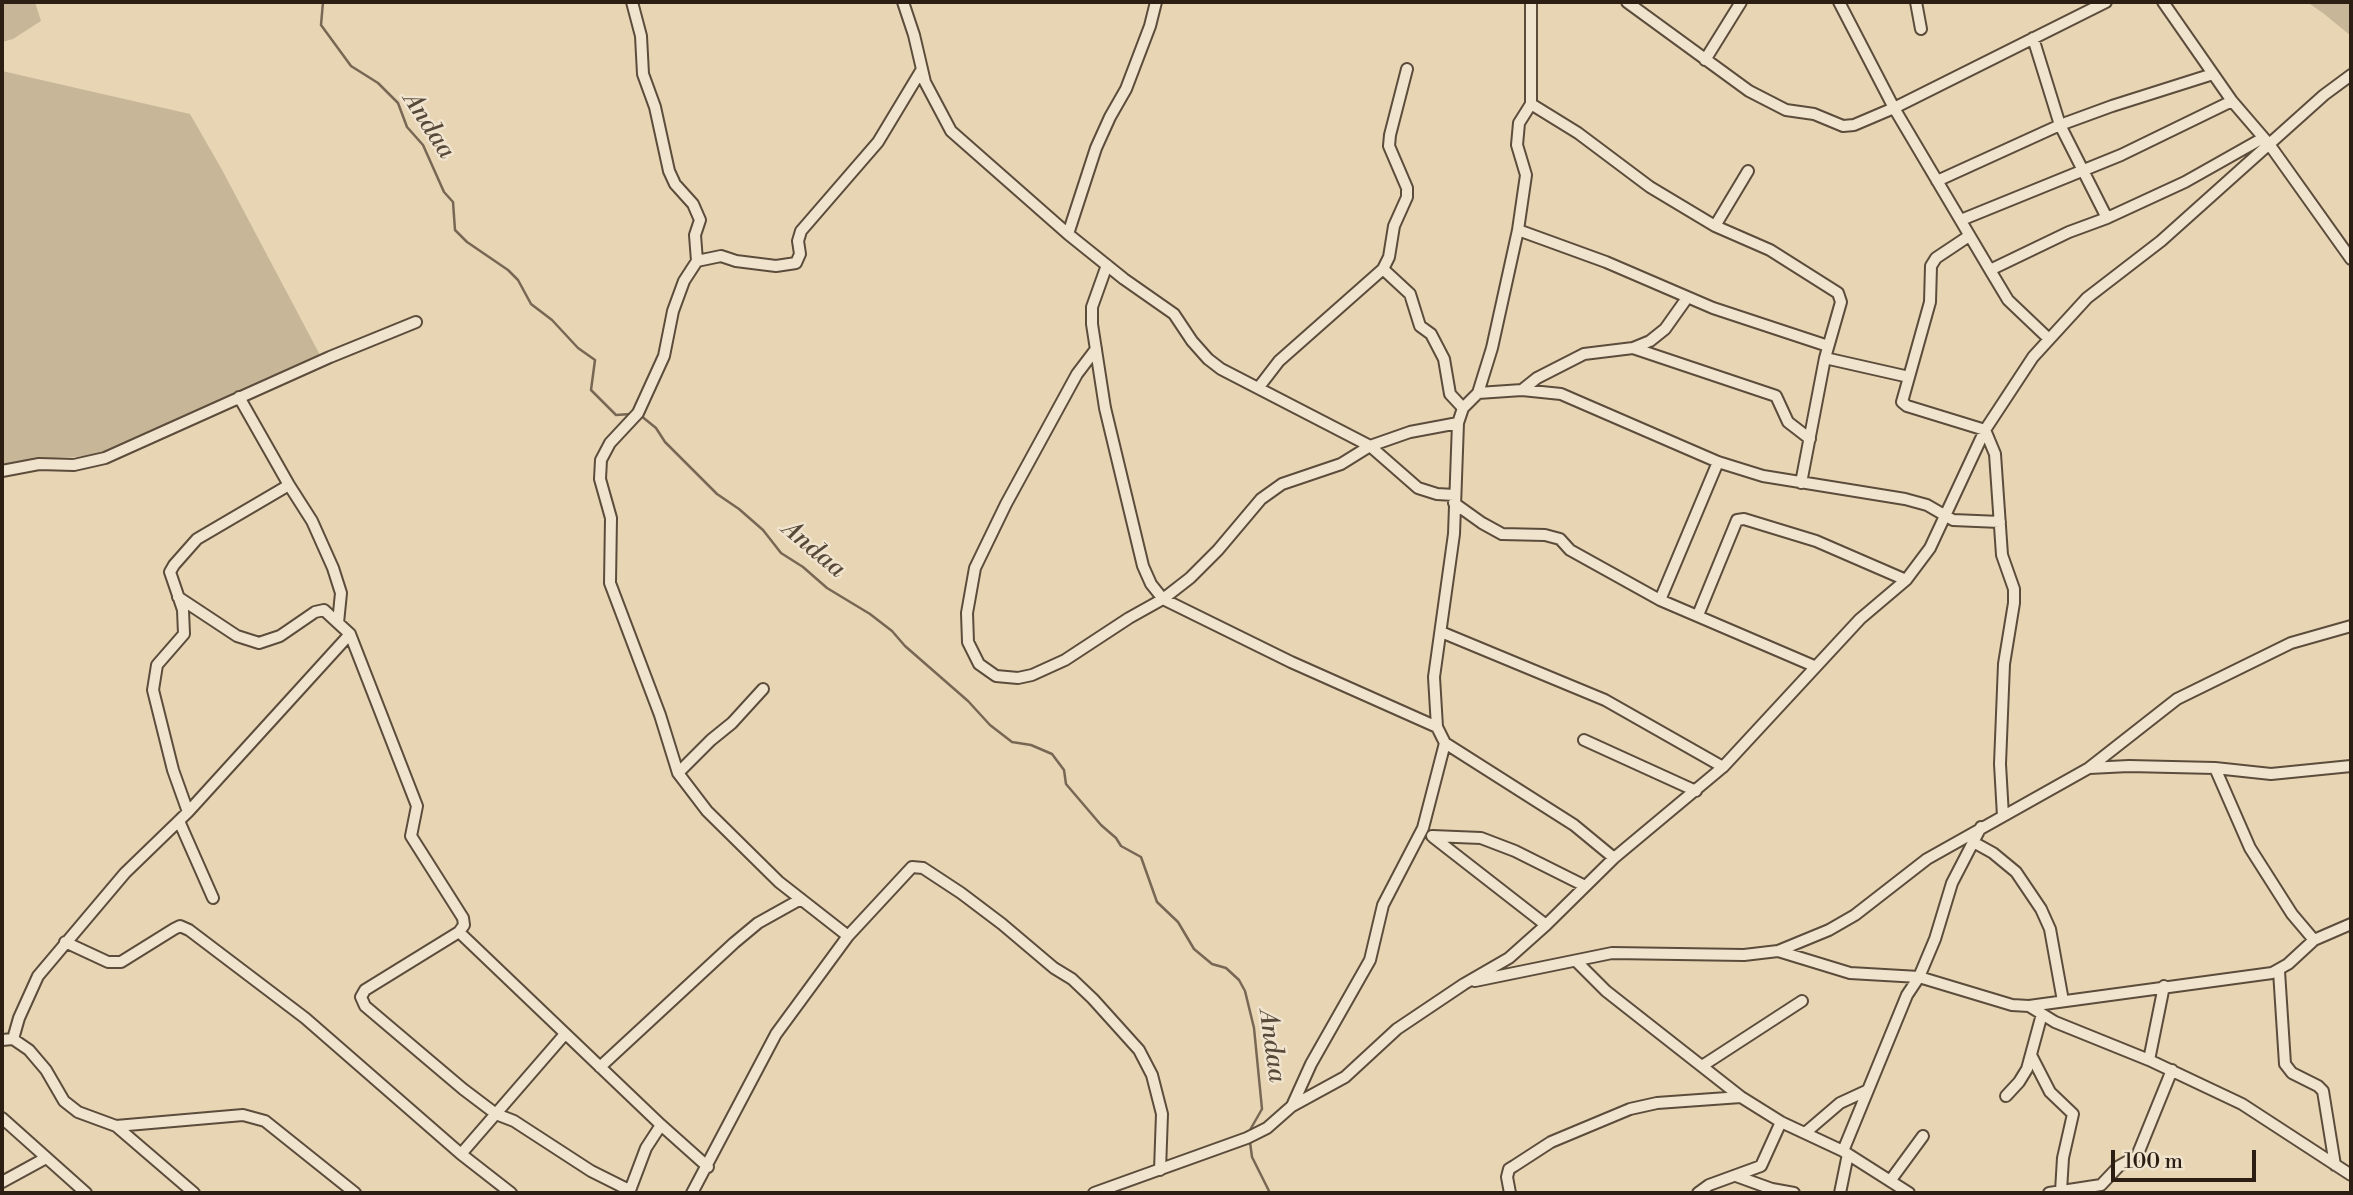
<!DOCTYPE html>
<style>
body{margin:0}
#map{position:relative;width:2353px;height:1195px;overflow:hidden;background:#e8d5b4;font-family:"Libre Bodoni",serif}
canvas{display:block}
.frame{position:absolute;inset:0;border:4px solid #2d1e14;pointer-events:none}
.scale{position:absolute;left:2111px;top:1150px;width:145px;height:32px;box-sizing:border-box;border:4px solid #2d1e14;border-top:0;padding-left:9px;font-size:21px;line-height:24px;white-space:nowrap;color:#2d1e14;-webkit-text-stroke:5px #f0e4ce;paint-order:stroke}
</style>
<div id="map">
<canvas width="2353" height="1195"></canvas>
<div class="frame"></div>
<div class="scale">100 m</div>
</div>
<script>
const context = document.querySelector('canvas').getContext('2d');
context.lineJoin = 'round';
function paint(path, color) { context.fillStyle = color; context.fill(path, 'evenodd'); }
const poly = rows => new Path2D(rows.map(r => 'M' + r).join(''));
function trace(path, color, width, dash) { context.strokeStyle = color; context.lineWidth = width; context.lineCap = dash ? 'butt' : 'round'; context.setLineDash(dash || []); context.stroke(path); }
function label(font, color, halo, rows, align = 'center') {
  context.font = font + ' "Libre Bodoni",serif'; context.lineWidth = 5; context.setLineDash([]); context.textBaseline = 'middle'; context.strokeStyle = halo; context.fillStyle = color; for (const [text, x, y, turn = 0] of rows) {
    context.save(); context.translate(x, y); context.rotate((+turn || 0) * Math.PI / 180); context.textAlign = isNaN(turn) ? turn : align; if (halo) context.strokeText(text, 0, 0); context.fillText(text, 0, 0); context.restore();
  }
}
paint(poly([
 [2,2,35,2,41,21,13,39,2,42],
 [2307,2,2351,2,2351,36,2323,13],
 [2,71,190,114,221,168,321,357,93,456,30,459,2,466]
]), '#c8b699');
trace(poly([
 [323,2,321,25,351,66,378,83,398,103,407,127,423,145,444,192,453,202,455,230,467,242,508,270,518,280,531,304,552,320,578,348,595,360,591,390,616,415,631,414],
 [640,415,656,428,665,442,717,494,739,509,763,530,781,553,803,567,827,588,870,614,892,631,905,646,968,701,990,725,1012,742,1031,745,1052,754,1064,770,1066,784,1101,825,1116,838,1121,846,1141,857,1157,902,1178,922,1194,949,1212,964,1226,968,1239,980,1245,991,1254,1028,1262,1109,1250,1130],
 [1250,1142,1252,1157,1270,1193]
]), '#776754', 2.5);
const street = poly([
 [632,2,641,36,643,74,655,107,669,171,675,184,693,204,700,220,695,235,697,261,684,281,673,311,664,356,638,413,610,443,601,460,600,479,611,518,610,583,660,715,678,773,707,811,779,882,848,936],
 [903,2,914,35,925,82,951,131,1068,234,1124,279,1174,314,1192,341,1208,359,1221,369,1370,446,1418,488,1437,494,1454,495],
 [1531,2,1531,104,1519,123,1517,145,1526,175,1518,230,1492,348,1478,393,1463,408,1458,423,1454,534,1434,677,1437,727,1445,743,1574,825,1614,858],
 [1627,2,1749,91,1786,110,1814,114,1843,126,1854,125,1894,108,2106,2],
 [1839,2,1894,108,1990,270,2008,300,2049,339],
 [1916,2,1921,29],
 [2163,2,2232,101,2269,144,2351,259],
 [2033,38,2060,125,2107,218],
 [1705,60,1741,2],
 [1531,104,1578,133,1650,187,1715,226,1770,250,1838,293,1841,302,1825,358,1801,483],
 [1937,181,2060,125,2112,106,2213,74],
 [1961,220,2121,155,2232,101],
 [1715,226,1748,171],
 [1518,230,1606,262,1713,308,1828,346],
 [1068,234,1096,148,1110,117,1126,89,1150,26,1156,2],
 [1969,236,1936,258,1931,266,1930,302,1902,402,1907,406,1985,430,1995,454,2002,555,2014,589,2014,603,2004,664,2000,764,2003,816],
 [697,261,721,256,736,261,776,266,796,263,800,254,798,241,801,231,878,142,922,69],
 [1107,265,1092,307,1092,324,1105,408,1143,566,1151,584,1163,599,1291,662,1437,727],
 [1383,269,1410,294,1420,326,1431,334,1444,359,1450,394,1463,408],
 [1990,270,2069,232,2107,218,2185,182,2263,138],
 [1633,348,1776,396,1788,422,1810,439],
 [1096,349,1077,374,1006,504,975,568,967,613,968,642,979,664,996,676,1018,678,1032,675,1065,660,1129,618,1163,599,1190,578,1218,550,1261,499,1282,484,1341,464,1370,446,1410,432,1458,423],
 [1825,358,1909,377],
 [1259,387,1279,361,1383,269,1389,257,1394,226,1407,197,1407,188,1389,146,1390,135,1407,69],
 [1522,390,1537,378,1584,354,1633,348,1650,341,1665,329,1687,298],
 [1478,393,1522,390,1561,394,1718,462,1763,476,1905,499,1927,505,1953,520,2000,522],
 [239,397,289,485,312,521,333,568,341,593,338,623,350,634,417,806,411,836,463,918,464,925,459,932,661,1125,708,1167],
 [2,471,39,464,74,465,105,458,330,357,416,322],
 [1454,503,1482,523,1502,534,1545,535,1560,539,1570,550,1660,600,1814,666],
 [178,597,237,636,259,643,280,636,315,612,324,610,338,623],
 [1660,600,1718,462],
 [1698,615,1737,520,1744,519,1816,541,1906,580],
 [1441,632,1605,700,1723,767],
 [1584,740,1696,791],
 [2089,768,2129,766,2215,768,2271,774,2351,766],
 [2215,768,2250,848,2292,914,2314,940],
 [678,773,711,740,732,723,763,689],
 [188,812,350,634],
 [179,821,213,898],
 [1432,836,1481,838,1515,851,1585,886],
 [1433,837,1546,925],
 [1975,843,1993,853,2016,872,2041,909,2050,929,2063,1001],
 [459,932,365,990,361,997,365,1006,463,1089,496,1114,514,1121,591,1171,629,1190],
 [65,942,108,962,121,962,174,929,180,926,189,930,305,1018,461,1154,511,1193],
 [1778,951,1850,973,1919,977,2012,1005,2029,1006,2272,973,2288,964,2314,940,2351,924],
 [1576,961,1606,991,1741,1097,1781,1122,1843,1151,1909,1193],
 [2279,971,2285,1064,2292,1073,2318,1086,2323,1091,2335,1165],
 [1475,981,1612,953,1744,955,1778,951,1829,930,1855,915,1927,859,2089,768,2177,699,2291,643,2351,626],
 [2029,1006,2055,1022,2149,1060,2242,1104,2351,1175],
 [13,1039,19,1018,38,976,125,873,188,812,173,770,153,690,157,665,184,634,183,610,170,572,174,565,197,539,289,485],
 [2,1040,13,1039,29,1050,46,1070,64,1101,78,1112,116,1126,194,1193],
 [2031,1055,2050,1092,2073,1114,2063,1158,2061,1191],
 [2149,1060,2164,986],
 [1702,1066,1802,1001],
 [600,1067,734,943,758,923,801,899],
 [2006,1096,2019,1082,2027,1069,2042,1014],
 [1292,1106,1311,1064,1370,960,1383,905,1423,828,1445,743],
 [2,1118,86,1193],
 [116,1126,243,1115,265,1121,355,1193],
 [1805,1133,1840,1103,1866,1091],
 [1843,1151,1907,995,1919,977,1935,939,1952,883,1981,827],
 [461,1154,565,1034],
 [1736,1176,1772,1189,1794,1193],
 [1890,1181,1923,1136],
 [2,1182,46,1158],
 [629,1193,646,1148,661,1125],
 [692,1193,776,1034,848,936,912,867,923,868,961,893,1002,924,1054,968,1072,979,1093,999,1139,1050,1152,1075,1162,1114,1160,1170],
 [1094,1193,1247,1138,1267,1128,1292,1106,1345,1077,1397,1029,1464,984,1509,958,1546,925,1614,858,1723,767,1860,619,1906,580,1930,548,1985,430,2033,357,2087,298,2161,241,2324,95,2351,75],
 [1510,1193,1507,1177,1509,1169,1514,1166,1551,1142,1630,1109,1657,1103,1741,1097],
 [1698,1193,1709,1185,1761,1166,1781,1122],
 [1840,1193,1848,1154],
 [2049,1193,2101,1185,2119,1166,2137,1156,2172,1070]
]);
trace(street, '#5c4c3c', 14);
trace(street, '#f0e4ce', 10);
label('italic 26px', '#584839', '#f0e4ce', [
 ["Andaa",428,126,57],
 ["Andaa",813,550,40],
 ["Andaa",1271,1046,82]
]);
</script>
